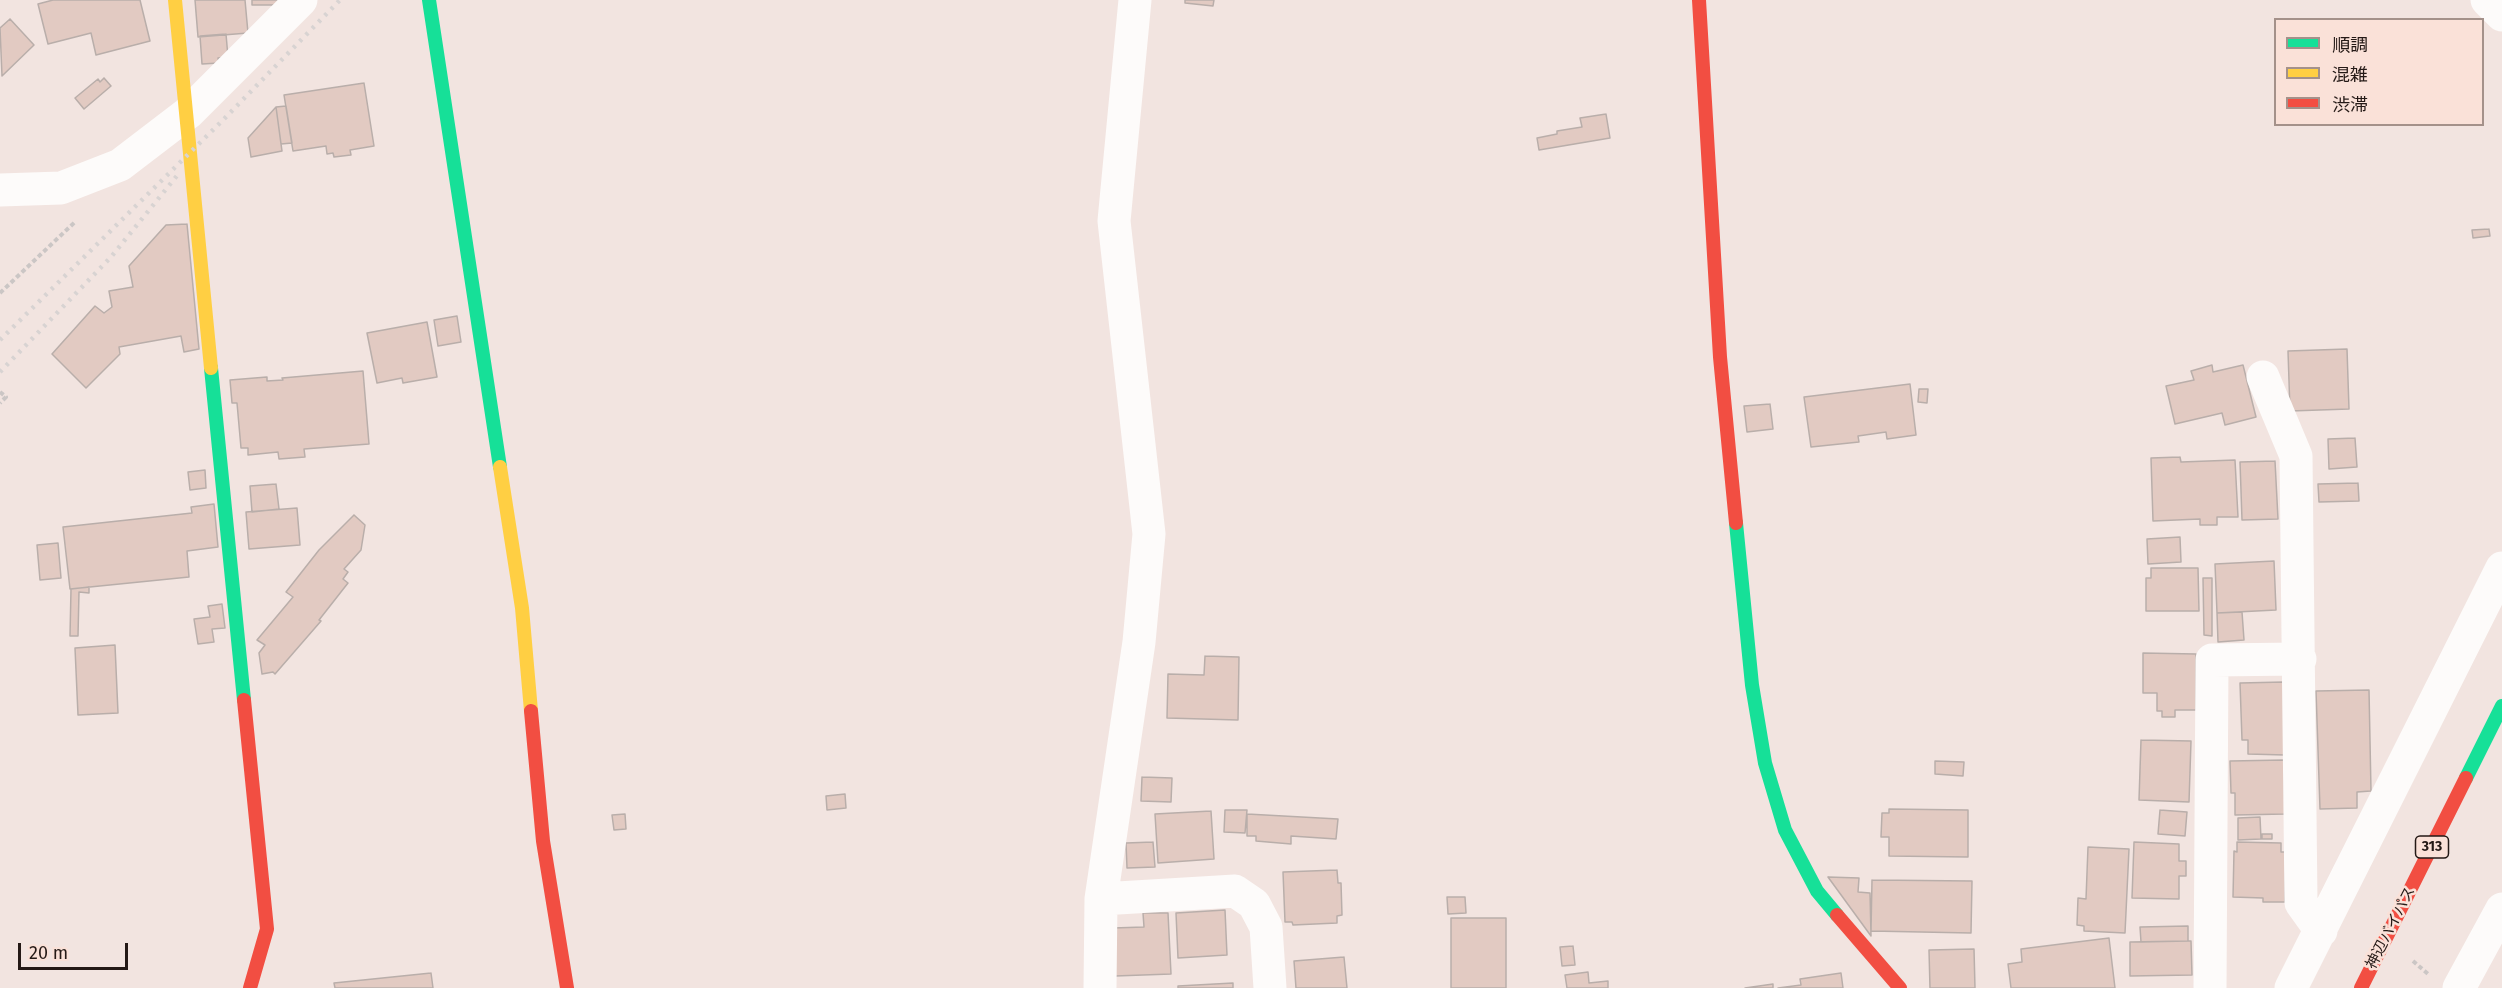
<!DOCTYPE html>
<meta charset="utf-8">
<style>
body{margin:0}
#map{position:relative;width:2502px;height:988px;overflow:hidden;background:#f2e4e0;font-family:"Fira Sans","Noto Sans JP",sans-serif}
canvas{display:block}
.legend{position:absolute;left:2274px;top:18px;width:210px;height:108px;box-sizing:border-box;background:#fae1d8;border:2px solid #a4918a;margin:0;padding:8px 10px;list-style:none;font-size:18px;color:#241916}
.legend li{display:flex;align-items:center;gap:12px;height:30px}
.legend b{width:30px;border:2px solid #a4918a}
.scale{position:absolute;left:18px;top:943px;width:110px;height:27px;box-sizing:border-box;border:3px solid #241916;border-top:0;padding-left:8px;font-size:18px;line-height:21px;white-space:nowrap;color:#241916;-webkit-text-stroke:4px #fae1d8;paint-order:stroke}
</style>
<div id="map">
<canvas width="2502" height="988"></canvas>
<ul class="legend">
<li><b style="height:8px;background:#16e098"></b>順調</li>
<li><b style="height:8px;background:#ffcf43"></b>混雑</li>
<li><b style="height:8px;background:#f24e42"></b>渋滞</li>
</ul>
<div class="scale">20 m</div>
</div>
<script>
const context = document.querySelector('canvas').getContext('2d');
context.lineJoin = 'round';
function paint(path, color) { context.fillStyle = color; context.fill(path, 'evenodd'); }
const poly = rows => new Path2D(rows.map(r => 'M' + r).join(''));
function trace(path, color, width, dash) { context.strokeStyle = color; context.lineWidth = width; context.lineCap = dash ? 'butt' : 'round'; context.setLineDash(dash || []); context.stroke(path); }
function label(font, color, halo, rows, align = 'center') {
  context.font = font + ' "Fira Sans","Noto Sans JP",sans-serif'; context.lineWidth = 5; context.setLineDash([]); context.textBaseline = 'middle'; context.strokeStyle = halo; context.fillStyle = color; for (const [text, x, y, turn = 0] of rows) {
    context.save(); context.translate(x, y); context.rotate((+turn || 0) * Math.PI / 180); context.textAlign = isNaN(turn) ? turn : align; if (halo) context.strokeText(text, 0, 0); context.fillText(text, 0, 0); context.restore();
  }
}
const building = poly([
 [53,0,140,0,150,41,96,55,91,33,48,44,38,4,53,0],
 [195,0,245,0,248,33,198,37,195,0],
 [252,0,282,0,282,5,252,5,252,0],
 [1185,0,1214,0,1213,6,1185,3,1185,0],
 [10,19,34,45,2,76,0,28,10,19],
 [226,34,228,57,218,58,219,63,202,64,200,36,226,34],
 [104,78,111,86,84,109,75,98,98,79,100,82,104,78],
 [364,83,374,146,350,150,351,155,334,157,333,153,327,154,326,146,293,151,284,95,364,83],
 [286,106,292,143,281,144,276,107,286,106],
 [276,107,282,151,251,157,248,138,276,107],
 [1606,114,1610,138,1539,150,1537,138,1557,134,1557,131,1582,127,1580,118,1606,114],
 [187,224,199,349,184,352,181,336,119,347,120,354,86,388,52,354,95,306,104,313,112,307,109,291,133,287,129,266,166,225,187,224],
 [2489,229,2490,236,2473,238,2472,230,2489,229],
 [457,316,461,342,438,346,434,320,457,316],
 [427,322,437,377,403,383,402,378,377,383,367,333,427,322],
 [2347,349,2349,409,2290,411,2288,351,2347,349],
 [2212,365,2213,372,2243,365,2256,417,2225,425,2222,413,2175,424,2166,386,2194,380,2191,371,2212,365],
 [363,371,369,444,304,449,305,457,279,459,278,452,248,455,248,448,241,448,237,403,232,403,230,380,267,377,267,381,283,380,282,378,363,371],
 [1910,384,1916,435,1887,439,1886,432,1858,436,1859,442,1811,447,1804,397,1910,384],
 [1919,389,1928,389,1927,403,1918,402,1919,389],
 [1770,404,1773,429,1747,432,1744,406,1770,404],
 [2355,438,2357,467,2329,469,2328,439,2355,438],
 [2180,457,2181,462,2235,460,2238,517,2217,517,2217,525,2200,525,2200,519,2153,521,2151,458,2180,457],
 [2275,461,2278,519,2242,520,2240,462,2275,461],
 [205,470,206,488,190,490,188,472,205,470],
 [2358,483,2359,501,2319,502,2318,484,2358,483],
 [276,484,279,509,252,512,250,486,276,484],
 [214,504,218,547,187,551,189,577,70,589,63,527,192,513,191,507,214,504],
 [297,508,300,545,249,549,246,512,297,508],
 [354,515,365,525,361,550,344,569,348,572,343,579,348,583,319,620,321,621,275,674,273,672,262,674,259,653,265,645,257,640,293,597,286,592,319,550,354,515],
 [2180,537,2181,562,2148,564,2147,539,2180,537],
 [58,543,61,578,40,580,37,545,58,543],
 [2274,561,2276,610,2217,613,2215,564,2274,561],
 [2151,568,2198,568,2199,611,2146,611,2146,578,2151,578,2151,568],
 [2203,578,2212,578,2212,636,2204,635,2203,578],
 [89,587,89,593,79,592,78,636,70,636,71,589,89,587],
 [222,604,225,628,212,629,214,642,198,644,194,619,210,617,208,606,222,604],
 [2242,612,2244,640,2218,642,2217,613,2242,612],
 [115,645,118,713,78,715,75,648,115,645],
 [2143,653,2196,654,2196,710,2175,710,2175,717,2162,717,2162,711,2157,711,2157,693,2143,693,2143,653],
 [1205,656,1239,657,1238,720,1167,718,1168,674,1204,675,1205,656],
 [2284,682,2285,755,2248,754,2248,740,2242,740,2240,683,2284,682],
 [2369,690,2371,791,2357,792,2357,808,2320,809,2316,691,2369,690],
 [2141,740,2191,741,2189,802,2139,800,2141,740],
 [2284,760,2285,814,2235,815,2235,793,2231,793,2230,761,2284,760],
 [1935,761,1964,762,1963,776,1935,774,1935,761],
 [1142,777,1172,778,1171,802,1141,801,1142,777],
 [845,794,846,808,827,810,826,796,845,794],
 [1889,809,1968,810,1968,857,1889,856,1889,837,1881,837,1882,813,1889,813,1889,809],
 [1225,810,1247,810,1245,833,1224,832,1225,810],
 [2160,810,2187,812,2185,836,2158,834,2160,810],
 [1211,811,1214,859,1158,863,1155,814,1211,811],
 [625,814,626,829,614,830,612,815,625,814],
 [1247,814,1338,819,1336,839,1291,836,1291,844,1256,841,1256,836,1247,836,1247,814],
 [2260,817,2261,839,2238,840,2238,818,2260,817],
 [2262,834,2272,834,2272,839,2262,839,2262,834],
 [1153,842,1155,867,1127,868,1126,843,1153,842],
 [2134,842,2179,844,2179,861,2186,861,2186,876,2179,876,2179,899,2132,898,2134,842],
 [2237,842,2281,843,2281,852,2286,852,2285,902,2263,902,2263,898,2233,897,2234,851,2237,852,2237,842],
 [2088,847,2129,849,2125,933,2084,931,2084,926,2077,925,2078,898,2086,899,2088,847],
 [1337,870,1338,883,1341,883,1342,915,1337,916,1337,923,1293,925,1292,922,1285,922,1283,872,1337,870],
 [1828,877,1859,878,1858,892,1870,893,1871,936,1828,877],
 [1872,880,1972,881,1971,933,1871,931,1872,880],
 [1447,897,1465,897,1466,913,1448,914,1447,897],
 [1225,910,1227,955,1178,958,1176,913,1225,910],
 [1143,913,1168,913,1171,974,1115,976,1113,928,1144,927,1143,913],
 [1451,918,1506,918,1506,988,1451,988,1451,918],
 [2188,926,2188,941,2141,942,2140,927,2188,926],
 [2109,938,2115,988,2011,988,2008,964,2022,962,2021,949,2109,938],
 [2188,941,2191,941,2192,975,2130,976,2130,942,2188,941],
 [1573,946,1575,965,1562,966,1560,947,1573,946],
 [1974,949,1975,988,1930,988,1929,950,1974,949],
 [1344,957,1347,988,1296,988,1294,961,1344,957],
 [1588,972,1589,983,1608,981,1608,988,1567,988,1565,975,1588,972],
 [431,973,433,988,335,988,334,983,431,973],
 [1841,973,1843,988,1778,988,1801,985,1800,979,1841,973],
 [1233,983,1233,988,1178,988,1178,986,1233,983],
 [1773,984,1773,988,1745,988,1773,984]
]);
paint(building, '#e2cac2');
trace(building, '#b9aeaa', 1.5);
trace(poly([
 [0,293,76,221],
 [0,392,6,397,0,403],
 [2413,961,2428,974]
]), '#cbc6c5', 4, [4.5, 3]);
trace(poly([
 [2487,0,2502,15],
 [0,190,61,188,120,165,188,113,301,0],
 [2263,377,2296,456,2301,903,2321,931],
 [1101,899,1235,891,1254,904,1266,927,1270,988],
 [1100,988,1101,899,1139,642,1149,534,1114,221,1135,0],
 [2210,988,2212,660,2300,659],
 [2291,988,2502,568],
 [2459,988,2502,909]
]), '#fdfbfa', 33);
trace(poly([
 [429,0,500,467],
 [211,368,244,700],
 [1736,523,1752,685,1765,763,1785,830,1817,891,1837,915],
 [2466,778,2502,706]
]), '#16e098', 14);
trace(poly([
 [175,0,211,368],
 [500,467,522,608,531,711]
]), '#ffcf43', 14);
trace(poly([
 [1699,0,1720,357,1736,523],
 [244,700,267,929,250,988],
 [531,711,543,841,567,988],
 [1837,915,1900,988],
 [2361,988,2466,778]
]), '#f24e42', 14);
trace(poly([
 [0,340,224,119,340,0],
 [0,372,111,257,180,172]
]), '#d8d3d2', 4.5, [3, 6]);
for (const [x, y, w] of [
 [2432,847,33]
]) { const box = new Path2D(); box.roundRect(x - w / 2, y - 11, w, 22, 4.5); context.fillStyle = '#fae1d8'; context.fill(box); trace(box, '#241916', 1.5); }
label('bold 14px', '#241916', null, [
 ["313",2432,847]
]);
label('15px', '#241916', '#fae1d8', [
 ["神辺バイパス",2391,928,-63]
]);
</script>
